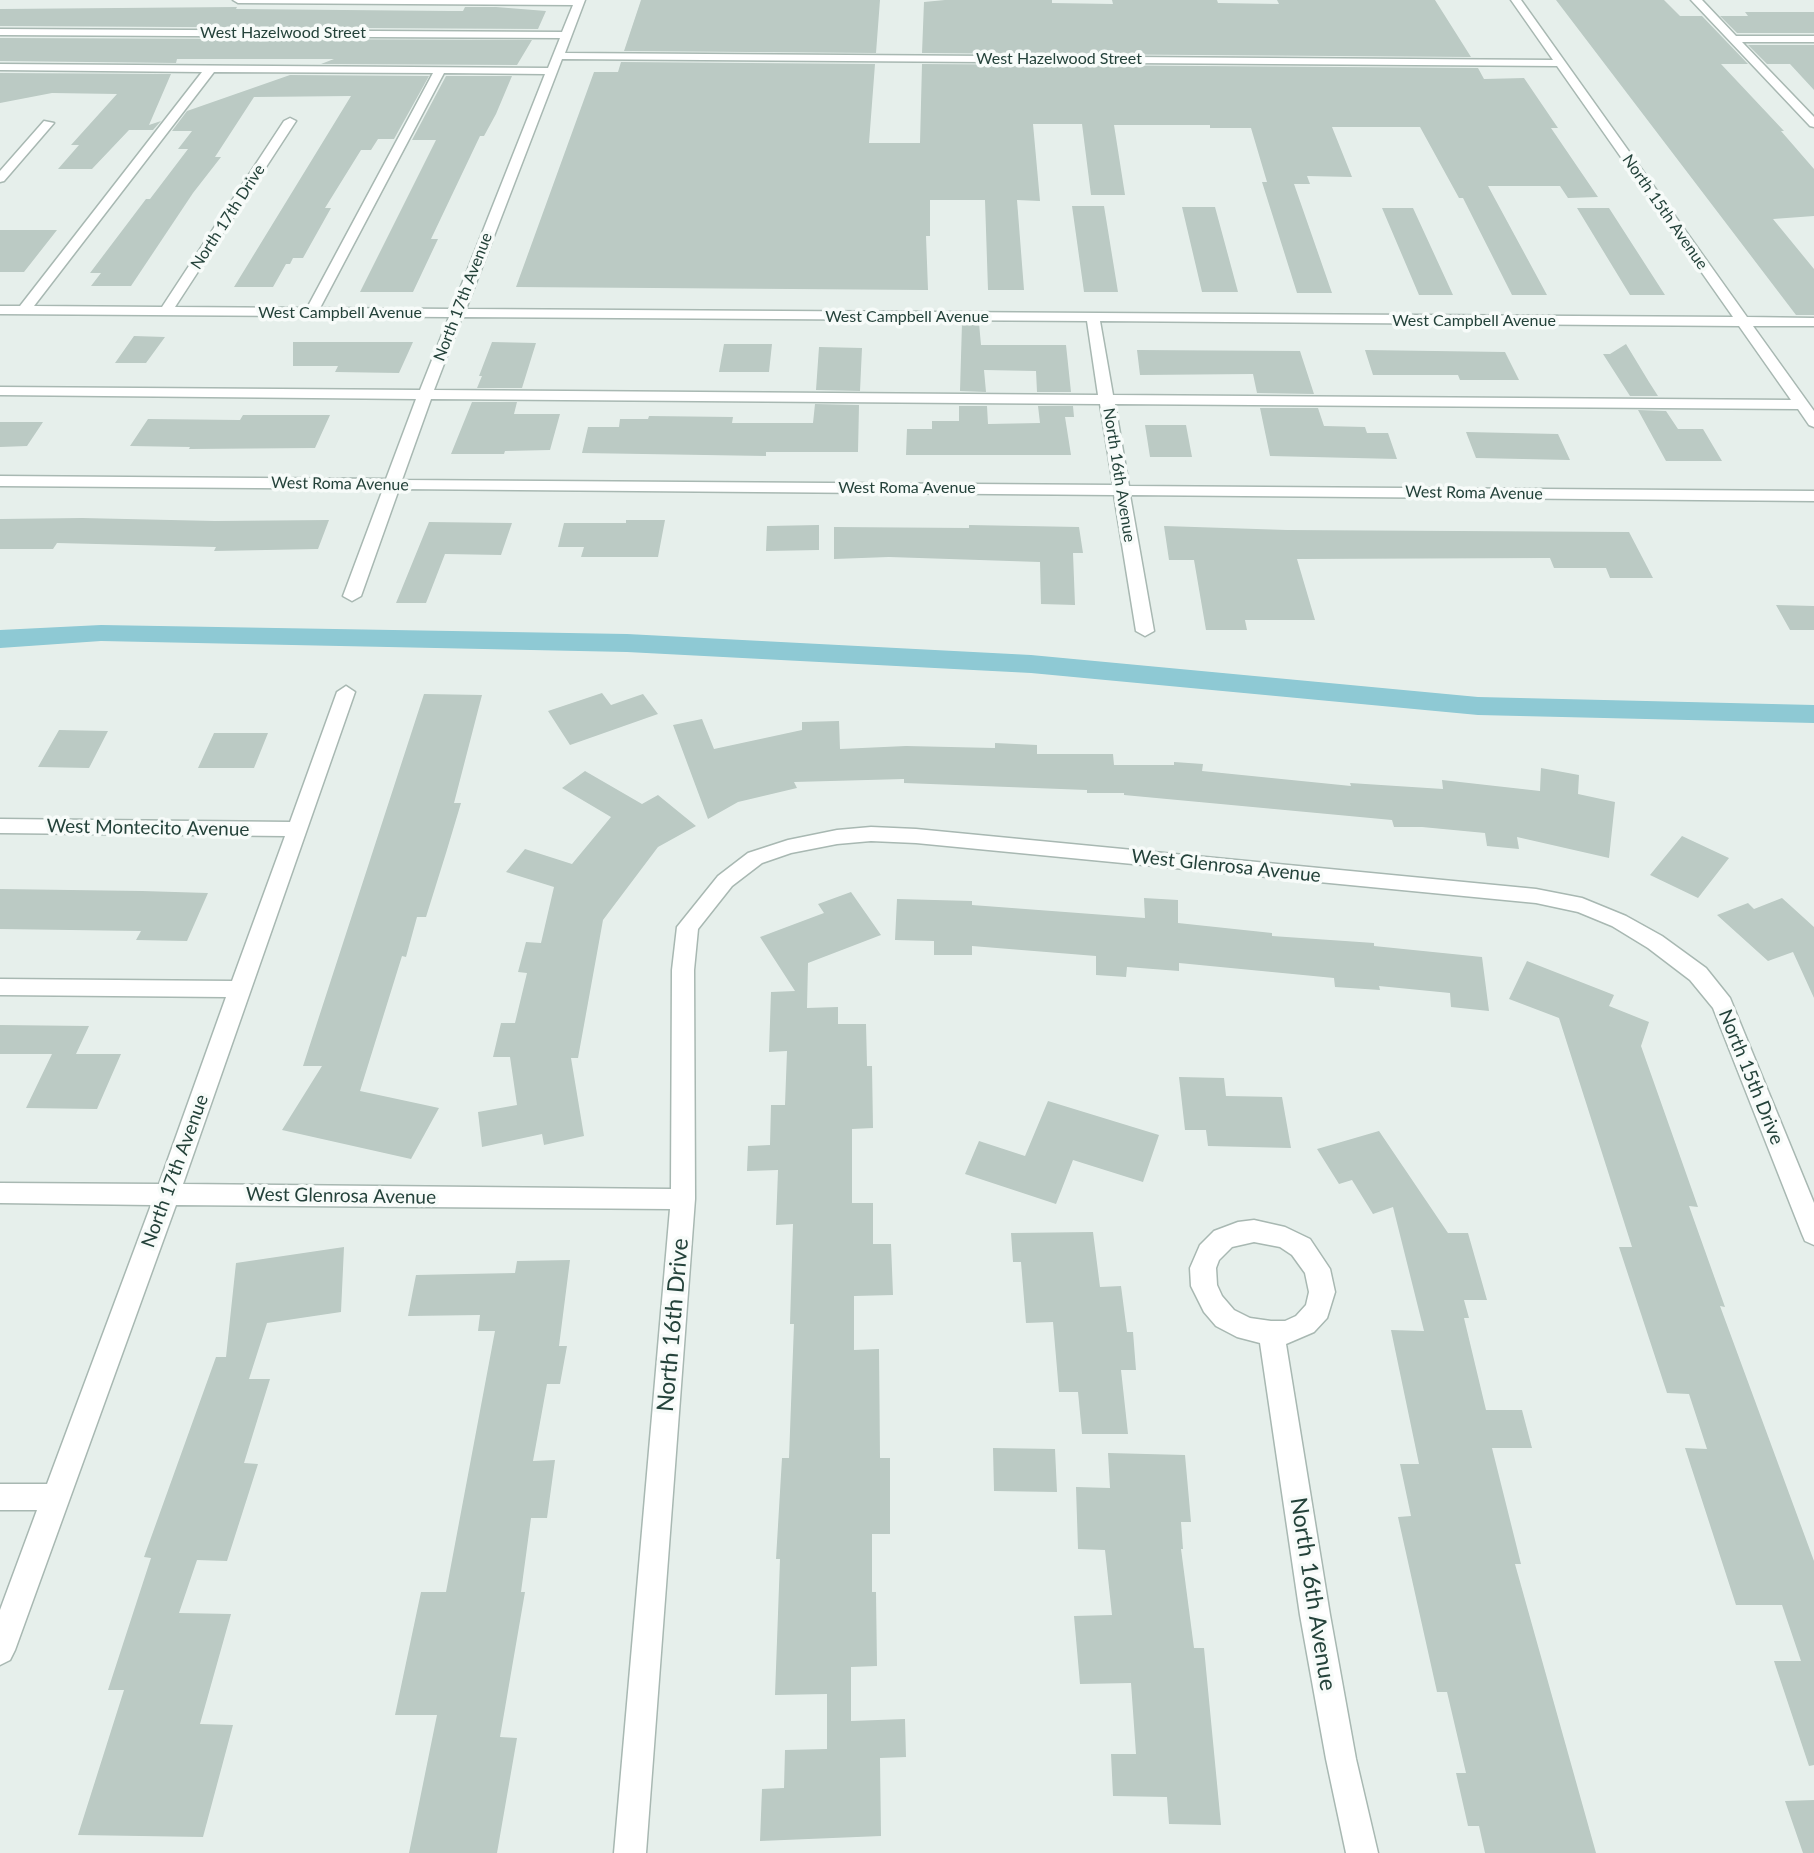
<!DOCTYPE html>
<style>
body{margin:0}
canvas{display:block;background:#e6efeb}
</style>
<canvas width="1814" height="1853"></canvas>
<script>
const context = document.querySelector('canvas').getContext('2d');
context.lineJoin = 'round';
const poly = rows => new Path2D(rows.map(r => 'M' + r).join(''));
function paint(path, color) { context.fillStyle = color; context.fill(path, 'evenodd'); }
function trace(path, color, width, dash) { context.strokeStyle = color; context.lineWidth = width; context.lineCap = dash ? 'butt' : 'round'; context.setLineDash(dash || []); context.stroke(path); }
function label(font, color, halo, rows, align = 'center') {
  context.font = font + ' Lato,sans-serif'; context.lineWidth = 7; context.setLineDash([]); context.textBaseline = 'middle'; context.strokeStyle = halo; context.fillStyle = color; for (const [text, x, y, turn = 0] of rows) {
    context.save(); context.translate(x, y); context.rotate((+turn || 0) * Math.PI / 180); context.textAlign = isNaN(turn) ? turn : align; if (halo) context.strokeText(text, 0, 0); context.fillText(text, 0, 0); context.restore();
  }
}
paint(poly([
 [101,625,627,634,1031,655,1478,697,1814,705,1814,723,1478,715,1031,673,627,652,101,641,0,648,0,630,101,625]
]), '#8ec9d4');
paint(poly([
 [641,0,880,0,876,53,624,51],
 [945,0,1052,0,1052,3,1113,4,1112,0,1217,0,1218,3,1279,4,1277,0,1435,0,1471,57,922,53,924,2],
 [1556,0,1664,0,1680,16,1702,16,1748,64,1721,64,1784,131,1781,131,1814,169,1814,216,1773,219,1814,269,1814,315,1796,315],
 [237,7,236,9,452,11,463,11,465,7,496,7,546,11,538,29,0,26,0,9],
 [1745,12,1814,12,1814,33,1737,33,1720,16,1748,16],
 [0,38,532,40,517,65,321,64,334,59,177,59,176,63,0,61],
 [1748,45,1814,45,1814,90,1790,64,1767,64],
 [621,62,875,64,869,143,920,143,922,64,1478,68,1484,79,1524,78,1558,128,1551,128,1598,197,1568,198,1560,186,1488,186,1547,295,1512,295,1463,198,1459,198,1420,127,1332,127,1352,177,1307,176,1310,184,1294,184,1332,293,1297,293,1262,182,1267,182,1251,128,1210,128,1210,125,1114,125,1125,195,1091,195,1082,124,1033,124,1040,201,1017,200,1024,290,988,290,985,200,930,200,930,236,926,236,928,290,516,287,594,72,618,72],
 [0,73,171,74,149,125,161,121,153,130,129,130,92,169,58,169,79,145,71,145,117,94,52,93,0,103],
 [290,75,429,76,394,139,378,139,371,150,361,150,325,208,331,208,303,258,293,258,290,264,286,264,273,287,234,287,351,96,254,97,215,157,221,157,193,193,131,286,91,286,101,273,90,273,146,199,150,199,188,149,178,149,192,131,172,131,187,111],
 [446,76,512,76,496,114,484,136,480,136,431,239,438,239,413,292,360,292,436,140,412,140],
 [1072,206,1104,206,1118,292,1084,292],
 [1182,207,1215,207,1238,292,1202,292],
 [1382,208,1413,208,1453,295,1419,295],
 [1577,208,1609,208,1665,295,1630,295],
 [0,230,57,230,24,272,0,272],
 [962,323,979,323,981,345,1066,345,1071,392,1037,392,1036,371,984,370,986,392,960,391],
 [134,336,165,337,146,363,115,363],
 [293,342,413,342,399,373,335,372,338,366,293,366],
 [492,342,536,343,522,388,477,388,482,376,479,376],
 [724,344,772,344,769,372,719,372],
 [1626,344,1649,382,1658,396,1630,396,1603,354,1610,354],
 [819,347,862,348,860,391,816,390],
 [1137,350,1300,351,1314,394,1257,393,1253,374,1140,375],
 [1365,350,1505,352,1519,380,1460,380,1458,375,1373,375],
 [472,402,517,402,514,414,560,414,550,450,505,451,504,454,451,454],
 [815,404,859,405,858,452,766,452,766,456,582,453,588,427,619,427,620,419,648,419,649,416,733,417,732,423,813,423],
 [959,406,987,406,988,424,1040,423,1038,406,1073,406,1074,417,1065,417,1071,455,906,455,907,429,932,429,932,421,959,421],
 [1260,408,1318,408,1324,426,1365,427,1367,433,1388,433,1397,459,1270,456],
 [1638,410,1666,411,1678,429,1703,429,1722,461,1666,461],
 [243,415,330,415,315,448,189,449,190,447,130,446,148,419,240,420],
 [0,422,43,422,27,446,0,447],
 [1145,425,1186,425,1192,457,1150,457],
 [1466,432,1558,434,1570,460,1476,458],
 [82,518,215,521,329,520,318,549,214,551,216,547,57,543,53,549,0,549,0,519],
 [626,520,665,520,658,557,581,557,584,547,558,547,564,523,626,523],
 [429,522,512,523,501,555,445,554,426,603,396,603],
 [819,525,819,550,766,551,767,526],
 [969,525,1079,527,1083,553,1073,553,1075,605,1041,604,1040,562,889,557,834,559,834,527,969,528],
 [1164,526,1287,530,1629,532,1653,578,1610,578,1606,568,1554,568,1550,558,1297,559,1315,620,1245,620,1247,630,1206,630,1194,560,1169,560],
 [1776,605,1814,606,1814,630,1790,630],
 [602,693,611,705,643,694,658,714,570,745,548,711],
 [424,694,482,695,454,803,461,803,446,853,426,917,417,917,406,957,402,956,360,1091,439,1108,411,1159,282,1130,322,1066,303,1066],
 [702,719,714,749,802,730,802,722,839,721,840,749,906,746,995,748,995,743,1037,745,1037,754,1113,754,1114,765,1174,765,1174,762,1203,764,1202,771,1351,786,1350,783,1443,789,1442,780,1540,791,1541,768,1579,775,1578,794,1615,802,1609,858,1517,837,1519,849,1487,846,1485,833,1422,827,1394,827,1392,820,1124,795,1124,793,1087,793,1087,790,904,783,904,779,794,782,797,788,738,802,708,819,673,725],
 [59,730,108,731,89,768,38,767],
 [214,733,268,733,254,768,198,768],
 [585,771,642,804,658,795,696,826,658,847,603,920,578,1058,571,1058,584,1136,544,1145,542,1134,482,1147,478,1112,517,1105,510,1057,493,1057,501,1023,515,1023,527,973,518,972,526,942,541,943,554,887,506,872,525,849,572,864,611,817,562,788],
 [1682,836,1729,858,1698,898,1650,875],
 [0,889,142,891,208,893,187,941,136,940,141,931,0,929],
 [851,892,881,935,808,963,807,1008,838,1007,838,1024,866,1024,867,1066,872,1066,873,1128,852,1129,852,1203,873,1203,873,1244,891,1244,893,1295,854,1296,854,1350,879,1349,880,1458,890,1458,890,1534,872,1534,872,1592,876,1592,877,1666,851,1667,851,1721,905,1719,906,1757,880,1758,881,1836,760,1841,762,1789,784,1788,785,1750,827,1749,827,1694,775,1695,780,1559,776,1559,782,1458,789,1458,794,1324,790,1324,793,1224,776,1225,778,1170,747,1171,748,1146,770,1145,771,1105,785,1105,787,1051,769,1052,771,992,795,991,760,937,824,913,818,904],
 [1144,898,1178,900,1178,923,1272,933,1272,936,1374,943,1374,946,1482,957,1489,1011,1451,1007,1450,993,1379,986,1380,990,1335,987,1334,978,1179,963,1179,971,1127,967,1126,977,1096,975,1096,956,972,946,972,955,934,955,934,941,895,940,897,899,972,901,972,905,1145,918],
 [1782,898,1814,927,1814,998,1793,952,1768,961,1717,915,1748,903,1754,909],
 [1527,961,1614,995,1609,1006,1649,1022,1641,1046,1698,1207,1689,1206,1725,1307,1720,1306,1814,1561,1814,1765,1809,1766,1774,1661,1801,1661,1782,1605,1736,1605,1685,1448,1707,1449,1689,1394,1667,1393,1619,1247,1632,1247,1559,1018,1509,999],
 [0,1025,89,1026,76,1054,121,1054,97,1109,26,1108,52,1054,0,1054],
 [1179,1077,1224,1078,1226,1096,1282,1097,1291,1148,1208,1146,1206,1130,1185,1130],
 [1048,1101,1159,1135,1143,1182,1073,1160,1056,1204,965,1174,979,1141,1025,1156],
 [1379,1131,1448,1233,1468,1233,1487,1300,1464,1300,1469,1318,1464,1318,1486,1410,1522,1410,1532,1448,1492,1448,1521,1564,1515,1564,1596,1853,1485,1853,1479,1826,1468,1826,1456,1773,1466,1773,1447,1692,1437,1692,1398,1517,1411,1516,1400,1464,1419,1464,1391,1330,1424,1331,1393,1207,1373,1214,1352,1180,1339,1184,1317,1149],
 [1093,1232,1100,1287,1121,1286,1127,1332,1133,1332,1136,1370,1121,1370,1128,1434,1082,1434,1078,1392,1059,1392,1053,1322,1026,1323,1021,1262,1013,1262,1011,1233],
 [344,1247,341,1312,267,1323,249,1379,270,1379,244,1463,258,1464,227,1561,197,1560,179,1613,231,1614,200,1724,233,1725,203,1837,78,1835,124,1690,108,1690,151,1558,144,1557,216,1357,226,1357,236,1263],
 [570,1260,559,1346,567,1346,560,1384,547,1384,533,1461,555,1460,547,1518,531,1518,521,1592,525,1592,500,1737,517,1738,497,1853,409,1853,437,1715,395,1715,421,1592,446,1592,495,1331,478,1331,480,1315,408,1316,416,1275,515,1273,517,1261],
 [993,1448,1055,1449,1057,1492,994,1491],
 [1108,1453,1185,1455,1191,1522,1181,1522,1183,1549,1181,1549,1194,1648,1204,1648,1221,1825,1169,1824,1167,1797,1113,1796,1111,1754,1136,1754,1131,1683,1080,1684,1074,1616,1112,1615,1105,1550,1078,1549,1076,1487,1110,1488],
 [1814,1800,1814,1853,1803,1853,1785,1801]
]), '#bbcac4');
const minor = poly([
 [233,0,585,0,565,53,1553,60,1511,0,1521,0,1747,317,1814,318,1814,326,1753,326,1814,411,1814,427,1809,425,1798,409,1115,404,1129,486,1814,491,1814,501,1130,495,1154,631,1145,636,1136,631,1114,495,399,489,361,596,352,601,343,596,383,489,0,486,0,476,386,479,416,399,0,395,0,387,420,390,449,317,0,314,0,306,20,306,202,72,0,70,0,64,548,68,560,38,0,35,0,29,562,32,573,5,238,3,233,0],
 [562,59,1557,66,1733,317,466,309,562,59],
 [214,72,433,73,307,308,175,307,296,121,290,118,284,121,162,307,34,306,214,72],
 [444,73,545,74,452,309,320,308,444,73],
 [462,317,1087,321,1098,395,434,390,462,317],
 [1100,321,1739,326,1791,400,1113,395,1100,321],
 [431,399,1100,404,1113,485,402,480,431,399],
 [1691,0,1702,0,1736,36,1814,36,1814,42,1742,42,1814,117,1814,127,1810,126,1691,0],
 [44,121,54,123,4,181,0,182,0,171,44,121],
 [346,686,355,692,183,1184,671,1189,672,970,677,927,718,876,748,853,788,840,837,830,871,827,916,829,1536,889,1582,898,1626,916,1662,936,1706,968,1730,998,1814,1203,1814,1245,1805,1241,1802,1234,1713,1008,1690,980,1648,948,1612,926,1578,912,1536,903,916,843,871,841,837,844,791,853,762,863,732,886,698,929,694,970,695,1199,646,1853,614,1853,670,1209,176,1205,15,1650,10,1660,0,1665,0,1610,37,1510,0,1510,0,1484,47,1484,151,1205,0,1203,0,1183,159,1184,226,997,0,995,0,979,232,981,285,836,0,833,0,819,290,822,337,692,346,686],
 [1254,1220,1285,1227,1310,1239,1330,1269,1335,1292,1327,1318,1314,1332,1286,1344,1330,1615,1356,1759,1378,1853,1346,1853,1326,1759,1300,1615,1260,1343,1237,1337,1216,1326,1204,1312,1191,1286,1190,1268,1200,1245,1214,1231,1238,1222,1254,1220],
 [1254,1242,1280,1247,1292,1255,1305,1273,1309,1292,1306,1305,1296,1316,1285,1321,1271,1321,1250,1318,1234,1310,1222,1296,1217,1285,1216,1268,1219,1260,1232,1247,1254,1242]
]);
trace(minor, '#a8b8b2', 3);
paint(minor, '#fff');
label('16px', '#24423a', '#f7fbf9', [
 ["West Hazelwood Street",283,33],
 ["West Hazelwood Street",1059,59],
 ["North 15th Avenue",1665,212,55],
 ["North 17th Drive",228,217,-57],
 ["North 17th Avenue",463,297,-69],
 ["West Campbell Avenue",340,313],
 ["West Campbell Avenue",907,317],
 ["West Campbell Avenue",1474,321],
 ["North 16th Avenue",1119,475,81],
 ["West Roma Avenue",340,484,1],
 ["West Roma Avenue",907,488],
 ["West Roma Avenue",1474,493,1]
]);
label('19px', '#24423a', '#f7fbf9', [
 ["West Montecito Avenue",148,828,1],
 ["West Glenrosa Avenue",1226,866,6],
 ["North 15th Drive",1751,1077,68],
 ["North 17th Avenue",175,1171,-70],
 ["West Glenrosa Avenue",341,1196,1]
]);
label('23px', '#24423a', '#f7fbf9', [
 ["North 16th Drive",673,1325,-85],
 ["North 16th Avenue",1313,1594,81]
]);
</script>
